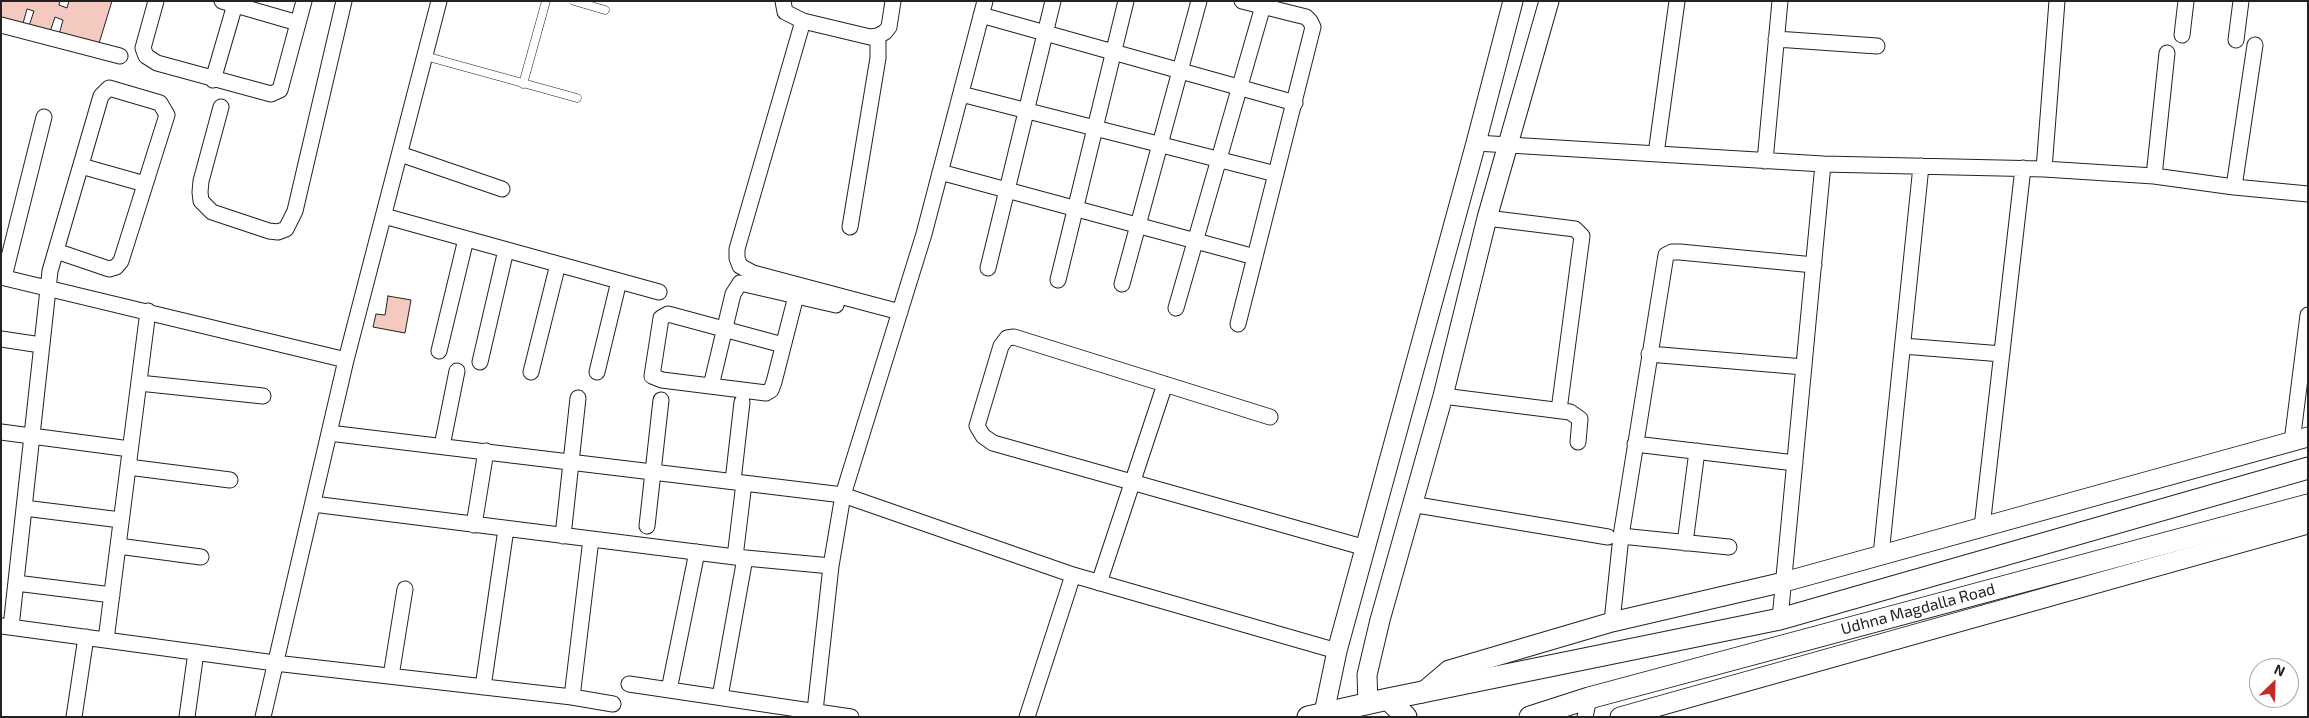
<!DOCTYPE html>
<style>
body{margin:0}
#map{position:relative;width:2309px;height:718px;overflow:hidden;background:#fff;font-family:"Exo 2",sans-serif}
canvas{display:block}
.frame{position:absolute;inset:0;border:2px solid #222;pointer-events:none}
.north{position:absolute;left:2249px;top:658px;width:50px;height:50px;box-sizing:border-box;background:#fff;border:1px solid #a7a7a7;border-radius:50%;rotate:24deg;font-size:14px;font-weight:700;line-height:20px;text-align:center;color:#222}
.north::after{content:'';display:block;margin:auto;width:18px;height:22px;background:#c62828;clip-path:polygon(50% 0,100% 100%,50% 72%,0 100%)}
</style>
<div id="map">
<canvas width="2309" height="718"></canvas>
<div class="frame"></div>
<div class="north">N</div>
</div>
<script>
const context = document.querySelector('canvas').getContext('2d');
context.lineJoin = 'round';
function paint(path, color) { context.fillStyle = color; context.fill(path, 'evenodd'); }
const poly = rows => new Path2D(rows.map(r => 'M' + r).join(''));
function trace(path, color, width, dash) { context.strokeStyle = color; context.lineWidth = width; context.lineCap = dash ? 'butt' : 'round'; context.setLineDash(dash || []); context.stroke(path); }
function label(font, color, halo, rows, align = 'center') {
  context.font = font + ' "Exo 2",sans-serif'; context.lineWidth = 4; context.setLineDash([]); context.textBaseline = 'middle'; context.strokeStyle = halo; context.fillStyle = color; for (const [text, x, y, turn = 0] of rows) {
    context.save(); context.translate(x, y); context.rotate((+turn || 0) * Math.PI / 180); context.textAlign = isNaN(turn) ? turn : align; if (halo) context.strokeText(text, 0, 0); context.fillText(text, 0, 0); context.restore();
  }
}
const building = poly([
 [1,1,60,1,59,5,67,8,69,1,112,1,97,50,58,38,63,20,55,17,49,35,28,29,34,11,27,9,22,27,1,21,1,1],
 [388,296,411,300,405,333,373,327,376,314,385,315,388,296]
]);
paint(building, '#f3c9c0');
trace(building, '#222', 1);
const service = poly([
 [574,1,605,10],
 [425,56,577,98],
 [523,84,546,1]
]);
const minor = poly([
 [156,1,143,48,146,56,157,63,271,94,280,90,304,1],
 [222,1,298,23],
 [783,1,785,12,803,21,870,37,878,36,885,32,889,27,893,1],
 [981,15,1295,103],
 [803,21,737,249,737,258,740,266,753,273,900,312],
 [1,25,120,56],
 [2182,35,2186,1],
 [1776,39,1877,46],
 [2236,40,2241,1],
 [213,80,236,1],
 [961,94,1276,174],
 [221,107,201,181,200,192,201,201,212,212,269,231,278,232,286,229,295,211,344,1],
 [1476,143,1823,164,2044,169,2057,1],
 [400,154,502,189],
 [1656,154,1677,1],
 [1765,161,1780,1],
 [81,166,145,184],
 [2044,169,2154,176,2234,187,2308,194],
 [940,172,1255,257],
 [2154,176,2167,53],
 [2234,187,2255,45],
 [384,216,659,292],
 [1487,218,1575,229,1582,236,1559,410],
 [850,227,878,58,878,36],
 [988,268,1053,1],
 [1,277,346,360],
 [4,277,44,117],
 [1058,280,1126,1],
 [1122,284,1199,1],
 [1176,308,1263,6],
 [1238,324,1313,27,1310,21,1306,17,1242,1],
 [1,339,41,345],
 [783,345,668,314,661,318,652,376,662,380,766,393,771,390,774,382,796,296],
 [1903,346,2002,354],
 [439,351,466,239],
 [1649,354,1804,367],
 [480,362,506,250],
 [531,372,558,264],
 [597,372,619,281],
 [139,383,263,396],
 [711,386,733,294,740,283,836,305],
 [1443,396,1570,412,1580,419,1578,442],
 [1270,417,1014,337,1007,338,1001,346,977,426,983,436,993,443,1366,548],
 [1,432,130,449],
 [329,433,843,495,1073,575,1337,651],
 [2292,442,2308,315],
 [1635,444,1795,463],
 [442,446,457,371],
 [128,467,230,480],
 [733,481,742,402],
 [313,504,735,557,831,566],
 [1411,504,1608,537],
 [24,508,121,520],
 [474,525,486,451],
 [647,526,661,400],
 [1982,527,2023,168],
 [563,536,578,398],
 [1621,536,1729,547],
 [1685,543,1697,451],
 [118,546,201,557],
 [1881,555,1921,166],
 [735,557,744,483],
 [16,583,112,595],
 [1099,583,1165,384],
 [1780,619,1823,164],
 [1612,622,1621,536,1666,255,1672,252,1680,252,1814,265],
 [2,626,275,663,572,697,613,704],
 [11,627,50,271,101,96,109,88,160,103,167,115,121,261,116,267,109,269,56,251],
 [106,640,148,311],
 [391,676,405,589],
 [629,684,851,717],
 [483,687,506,529],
 [669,690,697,552],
 [572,697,591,539],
 [720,697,745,558],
 [815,711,831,566,843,495,924,234,985,1],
 [74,717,86,637],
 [187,717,196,652],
 [263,717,346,360,439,1],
 [1027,717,1073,575],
 [1585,717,1589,698]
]);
const tertiary = poly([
 [1422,693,1449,670,1612,622,1784,582,2308,437],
 [1368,703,1367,675,1380,620,1443,396,1487,218,1549,1],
 [1324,713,1337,651,1476,143,1513,1],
 [1620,717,2308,524]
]);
const secondary = poly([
 [1388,699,1780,619,2308,468],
 [1308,717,1388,699,1406,717],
 [1530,717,1589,698,2308,505]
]);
trace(service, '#222', 9);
trace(minor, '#222', 17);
trace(tertiary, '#222', 21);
trace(secondary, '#222', 23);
trace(service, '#fff', 8);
trace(minor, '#fff', 15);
trace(tertiary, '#fff', 19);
trace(secondary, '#fff', 21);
label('16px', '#222', '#fff', [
 ["Udhna Magdalla Road",1918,609,-15]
]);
</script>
